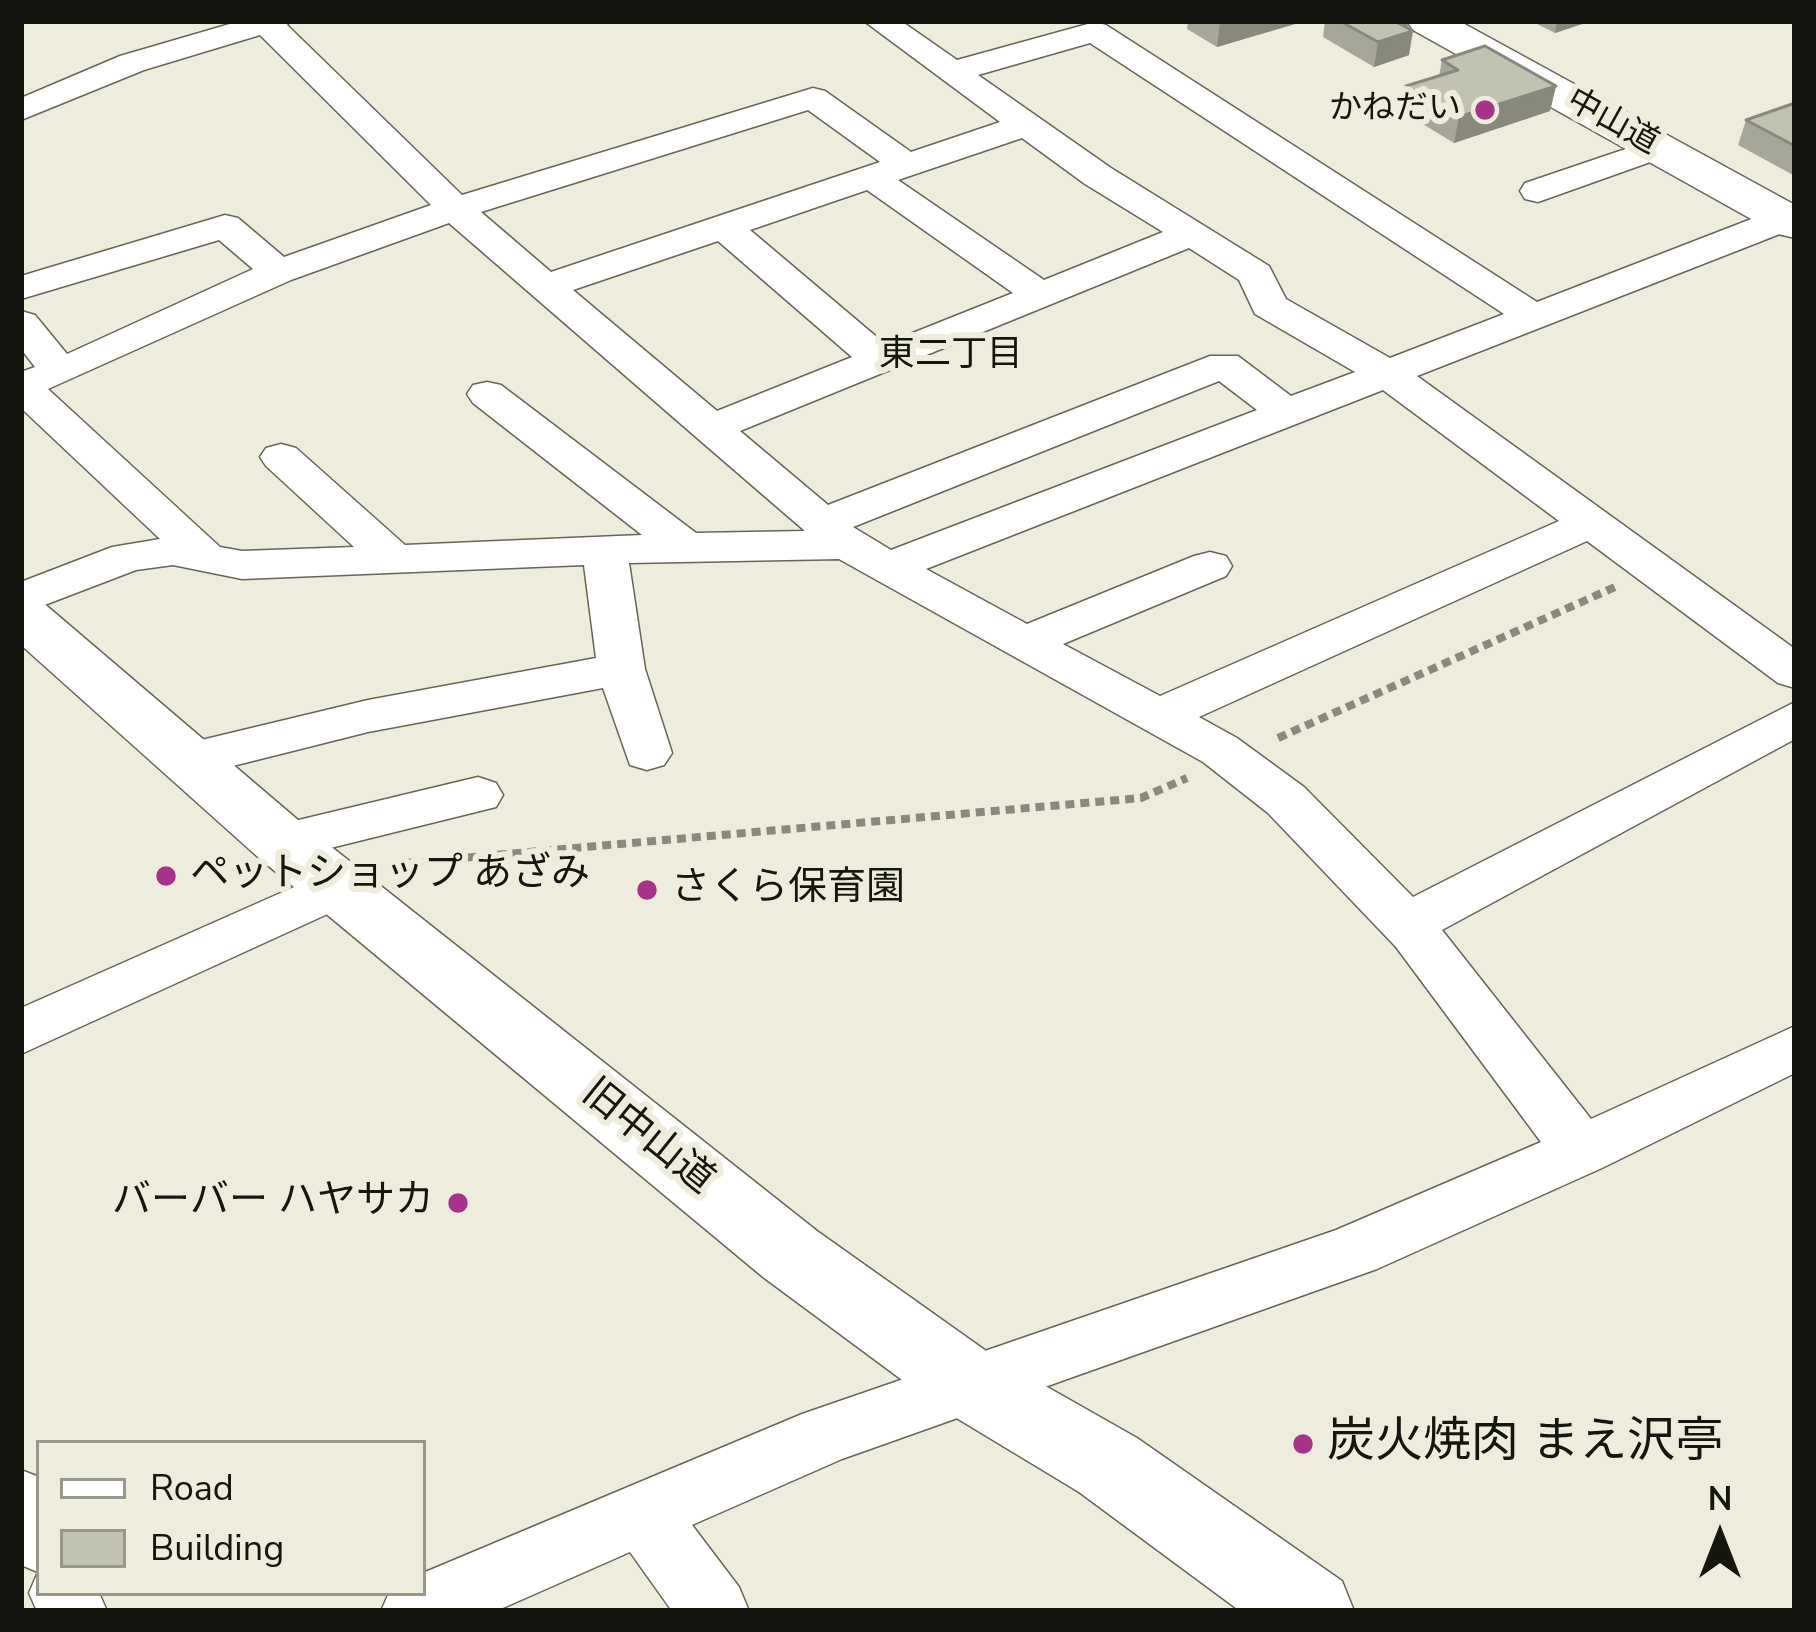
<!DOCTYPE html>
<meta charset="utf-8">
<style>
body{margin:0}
#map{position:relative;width:1816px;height:1632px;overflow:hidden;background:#eeeddd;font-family:"Nunito Sans",sans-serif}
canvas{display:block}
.frame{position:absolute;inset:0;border:24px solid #161610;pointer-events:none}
.legend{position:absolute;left:36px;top:1440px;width:390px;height:156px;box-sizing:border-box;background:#eeeddd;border:3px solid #98978b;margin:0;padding:15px 21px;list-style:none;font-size:36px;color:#161610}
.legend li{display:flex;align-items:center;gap:24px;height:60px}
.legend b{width:60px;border:3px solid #98978b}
.north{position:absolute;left:1660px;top:1476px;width:120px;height:120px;-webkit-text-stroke:9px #eeeddd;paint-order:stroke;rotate:0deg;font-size:33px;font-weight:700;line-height:48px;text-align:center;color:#161610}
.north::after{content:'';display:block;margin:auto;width:42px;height:54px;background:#161610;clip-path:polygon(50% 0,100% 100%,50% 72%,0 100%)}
</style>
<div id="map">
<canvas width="1816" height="1632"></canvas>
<div class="frame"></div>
<ul class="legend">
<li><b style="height:15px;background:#fff"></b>Road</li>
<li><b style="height:33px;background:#c2c2b2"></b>Building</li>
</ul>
<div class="north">N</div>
</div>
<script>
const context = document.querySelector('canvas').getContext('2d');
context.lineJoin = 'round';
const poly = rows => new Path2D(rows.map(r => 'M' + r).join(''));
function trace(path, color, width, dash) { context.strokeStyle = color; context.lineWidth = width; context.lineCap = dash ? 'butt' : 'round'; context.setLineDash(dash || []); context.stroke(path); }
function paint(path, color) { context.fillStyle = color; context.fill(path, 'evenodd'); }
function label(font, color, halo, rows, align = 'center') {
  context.font = font + ' "Nunito Sans","Noto Sans JP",sans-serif'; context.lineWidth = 12; context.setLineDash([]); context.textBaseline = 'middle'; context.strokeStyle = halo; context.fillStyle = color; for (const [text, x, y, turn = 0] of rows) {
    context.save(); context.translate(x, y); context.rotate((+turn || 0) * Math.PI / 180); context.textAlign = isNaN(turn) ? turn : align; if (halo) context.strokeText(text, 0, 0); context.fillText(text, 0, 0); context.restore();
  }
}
const minor = poly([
 [240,21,290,21,287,25,462,195,813,88,825,91,911,152,1000,122,864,21,901,21,957,60,1095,22,1106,25,1537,302,1772,211,1795,210,1795,228,1417,376,1795,649,1795,688,1778,683,1587,541,1199,717,1237,738,1304,787,1413,897,1795,702,1795,739,1442,930,1591,1119,1795,1026,1795,1073,1602,1168,1377,1269,842,1459,692,1525,739,1587,749,1611,672,1611,630,1552,496,1611,381,1611,389,1593,423,1593,423,1573,802,1414,1336,1230,1541,1142,1396,947,1268,813,1203,762,839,559,629,563,645,669,672,753,664,765,647,770,630,765,603,688,368,732,189,777,171,772,164,760,171,748,189,743,368,700,596,658,584,565,242,579,173,565,136,570,21,614,21,582,112,547,160,539,21,408,21,372,35,367,21,349,21,311,35,315,67,354,253,269,219,240,21,299,21,276,225,215,238,218,284,257,431,205,260,35,144,70,21,120,21,98,120,56,240,21],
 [1090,43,1504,314,1390,358,1286,299,1269,266,1111,168,978,75,1090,43],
 [808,110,880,162,551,272,481,212,808,110],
 [1022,138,1085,184,1163,232,1044,280,898,180,1022,138],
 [867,190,1013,293,885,344,750,230,867,190],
 [449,223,696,437,805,531,696,533,501,385,487,382,473,385,467,394,473,403,642,535,405,545,296,448,281,444,266,448,260,457,266,466,354,547,242,551,220,547,48,389,291,280,449,223],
 [718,241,852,357,717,411,573,290,718,241],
 [1189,248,1239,280,1255,314,1355,372,1291,396,1238,356,1210,356,828,505,740,431,1189,248],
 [1219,381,1257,410,891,550,853,527,1219,381],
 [1383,390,1559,521,1160,696,1063,644,1226,576,1232,566,1226,556,1210,552,1194,556,1027,624,926,569,1383,390],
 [1658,138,1670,141,1675,148,1670,155,1538,202,1525,199,1520,191,1525,183,1658,138],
 [478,777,496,783,503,795,496,807,282,860,264,855,256,842,264,829,282,824,478,777],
 [337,868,356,873,363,887,356,901,21,1054,21,1008,337,868],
 [21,1470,39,1477,39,1593,99,1593,107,1611,37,1611,29,1593,38,1572,21,1565,21,1470]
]);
const major = poly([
 [21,596,41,601,305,826,817,1231,996,1358,1137,1438,1342,1581,1354,1611,1240,1611,1079,1492,940,1408,763,1277,259,858,21,645,21,596]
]);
const highway = poly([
 [1407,21,1459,21,1795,205,1795,238,1778,234,1413,30,1407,21]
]);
trace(minor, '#666657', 3);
trace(major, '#666657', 3);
trace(highway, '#666657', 3);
trace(poly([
 [1278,738,1615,587],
 [393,864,1141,798,1187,778]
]), '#89897d', 8, [9, 6]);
paint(minor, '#fff');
paint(major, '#fff');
paint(highway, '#fff');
paint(poly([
 [1188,21,1305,21,1217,47,1187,29],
 [1325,21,1408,21,1409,55,1374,67,1323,37],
 [1531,21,1591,21,1555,33],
 [1442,60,1556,86,1550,111,1454,143,1401,111,1406,86,1439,76],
 [1795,103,1795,176,1738,145,1746,120]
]), '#a7a799');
paint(poly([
 [1220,21,1305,21,1217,47],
 [1387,21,1408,21,1406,33,1413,31,1409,55,1374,67,1378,42],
 [1557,21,1591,21,1555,33],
 [1556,86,1550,111,1454,143,1459,117]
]), '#88887d');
const building = poly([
 [1340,21,1398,21,1396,22,1413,31,1378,42,1340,21],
 [1485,46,1556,86,1459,117,1406,86,1458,70,1442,60,1485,46],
 [1795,103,1795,146,1746,120,1795,103]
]);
paint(building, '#c2c2b2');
trace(building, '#88887d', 3);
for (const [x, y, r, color] of [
 [1485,110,12,"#a7328a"],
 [166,876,12,"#a7328a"],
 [647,890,12,"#a7328a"],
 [458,1203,12,"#a7328a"],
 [1303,1444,12,"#a7328a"]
]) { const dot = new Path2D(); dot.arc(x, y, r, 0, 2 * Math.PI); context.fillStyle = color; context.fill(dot); trace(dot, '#eeeddd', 4.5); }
label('33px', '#161610', '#eeeddd', [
 ["かねだい",1461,110]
], 'right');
label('33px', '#161610', '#eeeddd', [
 ["中山道",1612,123,29]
]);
label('36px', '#161610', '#eeeddd', [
 ["東二丁目",951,356]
]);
label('39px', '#161610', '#eeeddd', [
 ["ペットショップ あざみ",190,876],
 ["さくら保育園",671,890],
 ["バーバー ハヤサカ",434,1203,"right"]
], 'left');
label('39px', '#161610', '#eeeddd', [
 ["旧中山道",647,1138,39]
]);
label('48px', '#161610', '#eeeddd', [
 ["炭火焼肉 まえ沢亭",1327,1444]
], 'left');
</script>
